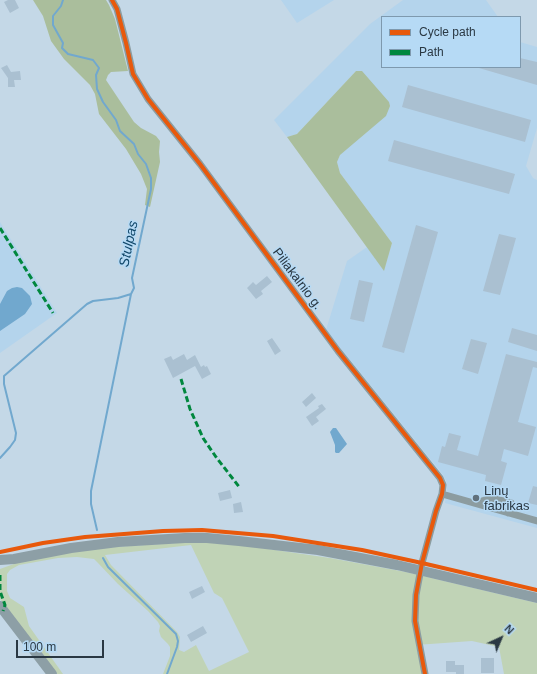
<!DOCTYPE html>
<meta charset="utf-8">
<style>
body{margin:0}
#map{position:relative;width:537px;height:674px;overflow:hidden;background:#c4d8e7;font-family:Arial,sans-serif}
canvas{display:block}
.legend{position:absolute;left:381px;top:16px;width:140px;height:52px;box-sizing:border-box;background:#b6daf5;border:1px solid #7e99ae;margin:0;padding:5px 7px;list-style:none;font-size:12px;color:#2a3843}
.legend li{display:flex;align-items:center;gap:8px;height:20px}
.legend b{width:20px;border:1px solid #7e99ae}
.north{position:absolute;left:481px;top:618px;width:40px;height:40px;-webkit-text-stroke:3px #b6daf5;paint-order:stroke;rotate:44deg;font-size:11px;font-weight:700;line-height:16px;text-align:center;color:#2a3843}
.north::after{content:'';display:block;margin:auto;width:14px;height:18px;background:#2a3843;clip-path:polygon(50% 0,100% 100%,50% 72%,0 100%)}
.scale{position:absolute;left:16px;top:640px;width:88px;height:18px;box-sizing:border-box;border:2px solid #2a3843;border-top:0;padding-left:5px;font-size:12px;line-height:14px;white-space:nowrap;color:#2a3843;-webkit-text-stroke:3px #b6daf5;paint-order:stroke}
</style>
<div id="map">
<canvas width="537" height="674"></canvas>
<ul class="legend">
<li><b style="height:5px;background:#e8590c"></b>Cycle path</li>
<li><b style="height:5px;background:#00873e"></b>Path</li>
</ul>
<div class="north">N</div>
<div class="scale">100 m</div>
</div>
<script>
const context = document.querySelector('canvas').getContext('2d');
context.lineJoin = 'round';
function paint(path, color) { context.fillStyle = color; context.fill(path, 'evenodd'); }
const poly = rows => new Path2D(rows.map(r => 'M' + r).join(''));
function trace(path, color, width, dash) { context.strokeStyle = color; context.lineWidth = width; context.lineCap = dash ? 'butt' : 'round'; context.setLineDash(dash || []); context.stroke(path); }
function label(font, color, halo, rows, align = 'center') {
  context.font = font + ' Arial,sans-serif'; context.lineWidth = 3; context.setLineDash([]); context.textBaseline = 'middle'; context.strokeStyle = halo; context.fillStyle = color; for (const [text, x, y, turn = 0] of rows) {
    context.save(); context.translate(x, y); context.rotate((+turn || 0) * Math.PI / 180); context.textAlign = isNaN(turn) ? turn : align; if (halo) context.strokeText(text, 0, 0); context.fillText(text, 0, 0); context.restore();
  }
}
paint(poly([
 [281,0,334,0,297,23],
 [403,0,486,0,498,17,382,17,382,67,520,67,520,42,537,47,537,128,526,166,533,178,537,180,537,528,445,503,447,487,446,481,443,475,326,330,347,261,367,247,384,270,392,243,340,173,337,162,340,155,356,71,297,134,287,137,274,120,370,24],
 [0,222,57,313,0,353]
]), '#b4d4ec');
paint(poly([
 [193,542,234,544,330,558,406,572,537,603,537,674,504,674,499,647,472,641,416,645,423,674,163,674,170,656,170,647,168,644,161,637,159,631,160,626,158,622,148,611,118,584,98,563,94,559,77,557,58,558,19,565,10,570,7,574,7,591,10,598,24,607,29,626,63,674,57,674,0,599,0,569,22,561,78,551,114,547],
 [191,545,214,593,222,598,249,652,209,671,196,645,184,652,179,650,180,637,177,632,111,565,105,555]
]), '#c0d3b6');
paint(poly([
 [33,0,106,0,109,5,115,19,128,71,111,72,108,75,106,80,134,122,141,128,156,136,160,141,159,152,160,162,150,207,145,205,147,189,141,174,126,149,99,114,95,94,90,85,64,59,51,41,43,16],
 [356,71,362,71,389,102,390,106,386,116,340,155,337,162,340,173,392,243,384,271,287,137,297,134]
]), '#aabe9c');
paint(poly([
 [17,287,22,288,30,296,32,304,25,314,0,331,0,304,7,291,12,288],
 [333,428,336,428,347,444,339,453,336,453,335,452,335,445,330,432]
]), '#71a8ce');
trace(poly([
 [0,458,10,447,15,440,16,433,4,384,4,376,87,304,93,301,118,298,131,294,134,288,132,278,151,189,151,178,146,164,138,154,134,144,120,131,116,120,103,102,97,89,96,75,99,68,93,60,68,54,62,48,63,43,53,25,53,16,61,6,63,0],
 [97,530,91,504,91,491,131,294],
 [103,558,108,567,176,634,178,641,177,647,167,674]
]), '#71a8ce', 2);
paint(poly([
 [8,0,15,0,19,8,10,13,4,2],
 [520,58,537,62,537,85,479,68,479,67,520,67],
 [7,65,11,72,20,71,21,80,14,80,15,87,8,87,8,78,1,68],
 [408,85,531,120,525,142,402,107],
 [394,140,515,174,509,194,388,161],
 [416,225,438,232,404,353,382,347],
 [499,234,516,238,500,295,483,291],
 [267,276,272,282,261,291,263,294,256,299,247,288,253,282,256,285],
 [359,280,373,283,364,322,350,319],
 [512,328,537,335,537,351,508,342],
 [272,338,281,351,275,355,267,341],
 [471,339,487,343,478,374,462,369],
 [184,354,187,360,195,355,201,367,204,365,205,367,207,366,211,374,202,379,195,366,173,378,164,359,171,356,173,360],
 [506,354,537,362,537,368,533,367,518,422,536,427,528,456,504,449,501,461,507,463,501,485,485,481,486,475,438,462,442,446,445,447,449,433,461,436,457,450,478,456],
 [312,393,316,398,306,407,302,402],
 [322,404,326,409,316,417,319,421,312,426,306,417,319,408,318,406],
 [533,486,537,487,537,505,528,503],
 [230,490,232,498,220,501,218,493],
 [241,502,243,512,234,513,233,504],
 [202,586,205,592,192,599,189,592],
 [203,626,207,633,191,642,187,635],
 [481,658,494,658,494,673,481,673],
 [446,661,455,661,455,665,464,665,464,674,456,674,456,672,446,672]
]), '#aac0d1');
trace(poly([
 [112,0,117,9,126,43,133,74,148,99,200,164,338,351,440,478,443,485,442,494,436,511,422,563,416,595,415,621,425,674],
 [442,494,537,521],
 [476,503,491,498,511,503,508,513]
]), '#8c9ca0', 7);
trace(poly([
 [0,560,14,559,71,548,118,542,185,538,207,538,239,541,318,550,397,565,537,598],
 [0,606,52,674]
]), '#8d9fa6', 10);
trace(poly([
 [0,228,53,313],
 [181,379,190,409,203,438,216,457,240,488],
 [0,575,0,591,5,605,3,611]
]), '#00873e', 3, [6, 3]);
trace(poly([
 [112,0,117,9,126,43,133,74,148,99,200,164,338,351,440,478,443,485,442,494,436,511,422,563,416,595,415,621,425,674],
 [0,552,43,543,85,537,163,531,202,530,273,536,362,550,422,563,537,590]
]), '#e8590c', 4);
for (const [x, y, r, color] of [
 [476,498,4,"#60707c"]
]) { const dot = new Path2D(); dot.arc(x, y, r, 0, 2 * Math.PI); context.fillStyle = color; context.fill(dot); trace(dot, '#b6daf5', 1.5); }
label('13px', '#2a3843', '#b6daf5', [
 ["Piliakalnio g.",297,279,53]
]);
label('13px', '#2a3843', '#b6daf5', [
 ["Linų",484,491],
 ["fabrikas",484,506]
], 'left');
label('italic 14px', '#114769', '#b6daf5', [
 ["Stulpas",129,244,-78]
]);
</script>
